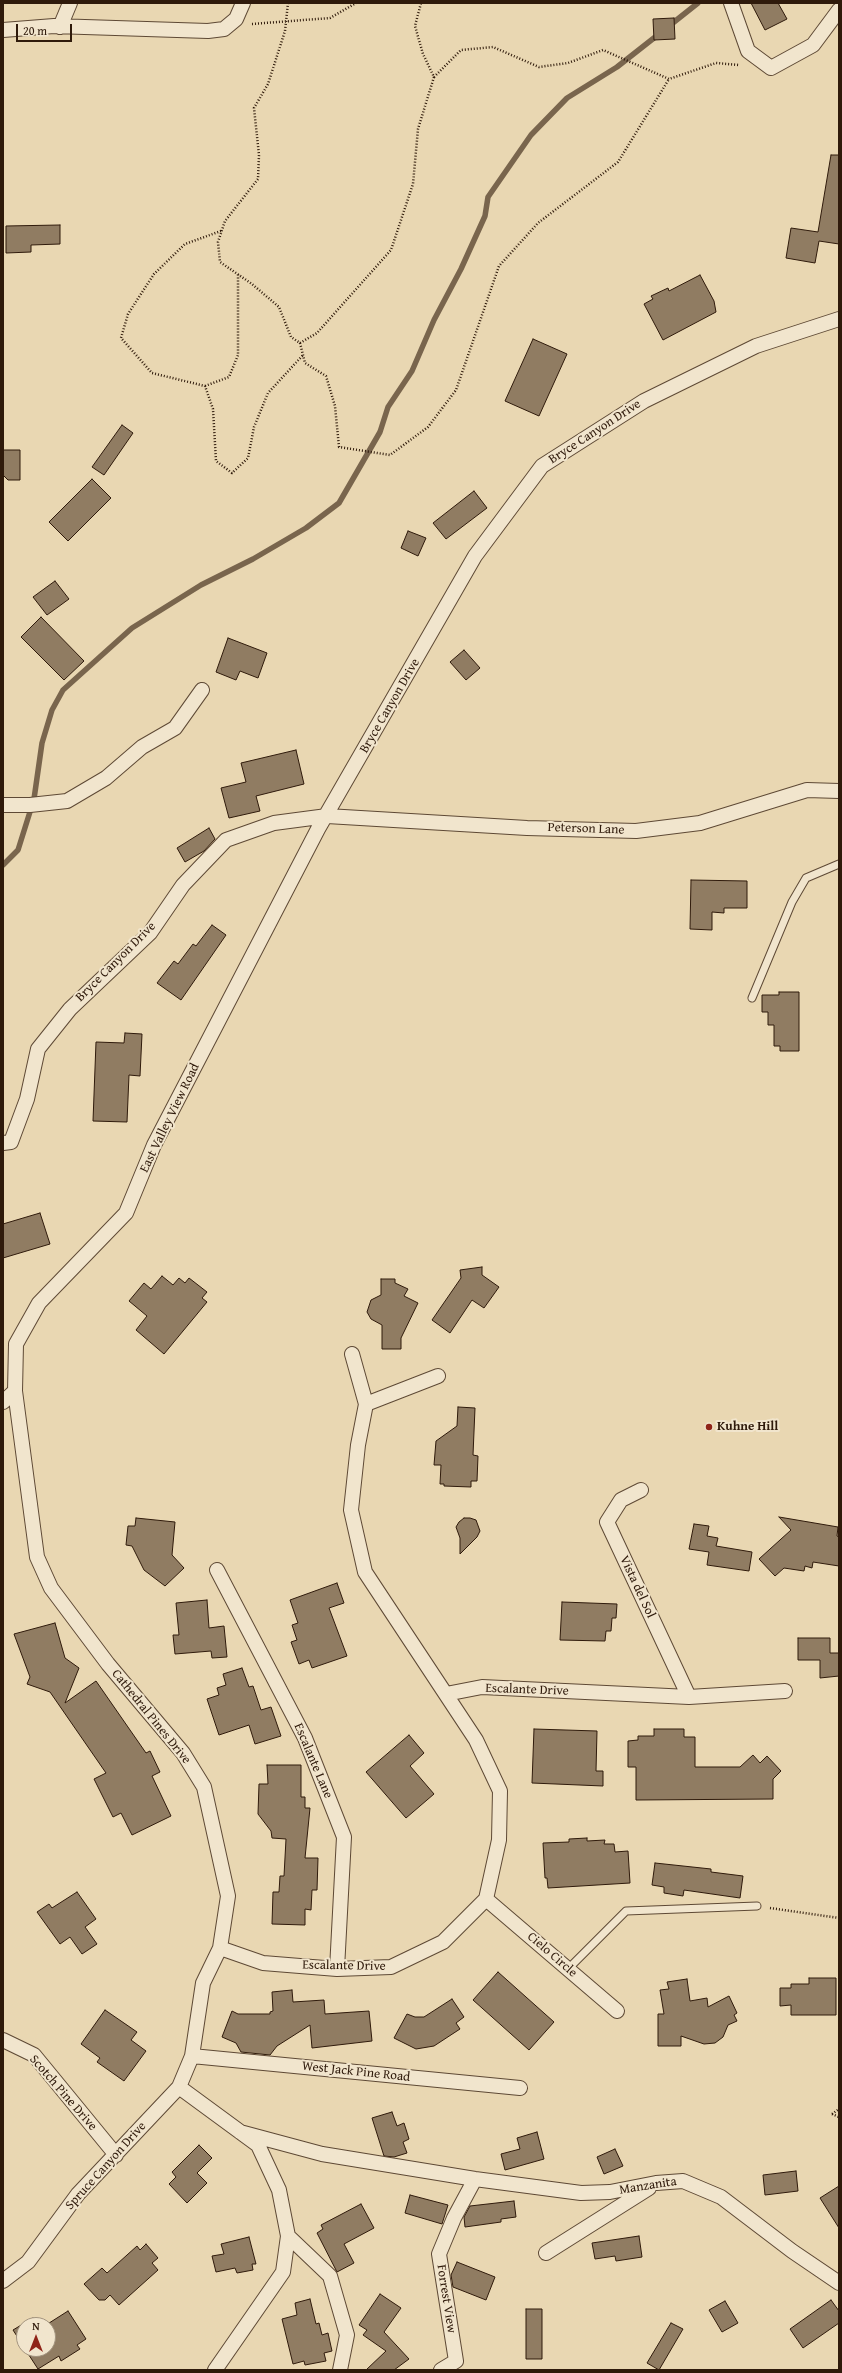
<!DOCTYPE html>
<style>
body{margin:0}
#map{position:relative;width:842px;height:2373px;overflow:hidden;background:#e9d7b2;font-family:"Gentium Book Plus",serif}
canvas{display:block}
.frame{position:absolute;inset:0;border:4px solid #2f1a0b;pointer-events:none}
.north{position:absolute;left:16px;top:2317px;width:40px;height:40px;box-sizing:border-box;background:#f1e5cd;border:1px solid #a3947f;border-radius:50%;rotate:0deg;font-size:11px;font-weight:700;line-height:16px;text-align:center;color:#2f1a0b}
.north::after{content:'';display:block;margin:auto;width:14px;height:18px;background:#8f2418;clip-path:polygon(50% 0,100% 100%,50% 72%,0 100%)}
.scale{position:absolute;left:16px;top:24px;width:56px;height:18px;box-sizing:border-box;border:2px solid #2f1a0b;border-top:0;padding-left:5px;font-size:12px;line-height:14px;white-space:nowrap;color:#2f1a0b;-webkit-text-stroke:3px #f1e5cd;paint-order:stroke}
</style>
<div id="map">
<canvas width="842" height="2373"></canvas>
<div class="frame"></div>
<div class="north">N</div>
<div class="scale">20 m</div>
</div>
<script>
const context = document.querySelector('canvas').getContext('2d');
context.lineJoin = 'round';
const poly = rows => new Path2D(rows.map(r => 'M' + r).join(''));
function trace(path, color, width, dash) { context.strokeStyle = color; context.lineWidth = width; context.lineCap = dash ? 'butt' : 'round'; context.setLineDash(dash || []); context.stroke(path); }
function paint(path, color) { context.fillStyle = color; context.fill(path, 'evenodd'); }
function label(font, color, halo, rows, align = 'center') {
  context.font = font + ' "Gentium Book Plus",serif'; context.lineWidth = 4; context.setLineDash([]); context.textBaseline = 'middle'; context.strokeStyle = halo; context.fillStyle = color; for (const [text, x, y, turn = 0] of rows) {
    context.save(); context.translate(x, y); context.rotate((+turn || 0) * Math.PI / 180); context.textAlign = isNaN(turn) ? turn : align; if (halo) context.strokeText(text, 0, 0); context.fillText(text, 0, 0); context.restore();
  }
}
trace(poly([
 [669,26,698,3],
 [3,865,18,850,34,799,42,743,52,710,63,690,132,628,201,585,253,559,306,528,339,503,380,432,388,407,412,371,434,320,461,269,485,216,488,197,531,135,567,98,617,67,659,34]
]), '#79654d', 5.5);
const building = poly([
 [751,3,778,3,787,19,765,30,751,3],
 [674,18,675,39,654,40,653,19,674,18],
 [831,155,839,155,839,244,819,241,815,263,786,258,791,228,818,232,831,155],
 [60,225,60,244,31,245,31,252,6,253,6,226,60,225],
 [700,275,714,301,716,312,663,340,644,304,653,299,651,296,668,288,669,291,700,275],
 [533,339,567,354,539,416,505,401,533,339],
 [122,425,133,433,104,475,92,467,122,425],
 [3,450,20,450,20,480,8,480,3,475,3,450],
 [92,479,111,498,68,541,49,522,92,479],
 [474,491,487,508,446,539,433,523,474,491],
 [408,531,426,538,418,556,401,548,408,531],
 [55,581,69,599,47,615,33,597,55,581],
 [41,617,84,661,64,680,21,637,41,617],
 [228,638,267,653,258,678,240,671,236,680,216,672,228,638],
 [464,650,480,668,466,680,450,662,464,650],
 [296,750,304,784,256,796,260,811,229,818,221,788,246,782,241,763,296,750],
 [209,828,215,839,204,851,185,862,177,848,209,828],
 [691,880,747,881,747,908,724,908,724,913,712,912,712,930,690,929,691,880],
 [212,925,226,935,181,1000,157,983,174,961,178,964,193,944,196,946,212,925],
 [779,992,799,992,799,1051,780,1051,780,1046,774,1046,774,1025,768,1025,768,1012,762,1012,762,995,779,995,779,992],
 [125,1033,142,1034,140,1076,129,1075,127,1122,93,1121,96,1042,124,1043,125,1033],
 [40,1213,50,1244,3,1258,3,1224,40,1213],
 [482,1267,482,1275,499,1287,484,1308,472,1300,450,1333,432,1320,461,1278,460,1270,482,1267],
 [162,1276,173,1285,179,1278,185,1283,189,1278,207,1292,202,1298,207,1302,164,1354,136,1330,147,1316,129,1301,144,1283,151,1289,162,1276],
 [381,1279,395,1279,395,1283,408,1289,404,1296,418,1303,401,1338,401,1349,382,1349,382,1325,371,1319,367,1312,371,1300,381,1295,381,1279],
 [458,1407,475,1408,473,1455,478,1456,477,1481,471,1481,471,1487,444,1486,444,1484,440,1484,441,1465,434,1465,436,1441,457,1426,458,1407],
 [779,1517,838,1527,837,1536,839,1537,839,1566,813,1562,812,1568,805,1566,804,1571,784,1568,775,1576,759,1559,791,1530,779,1517],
 [136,1518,175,1522,172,1555,184,1568,165,1586,144,1570,132,1546,126,1545,128,1526,135,1526,136,1518],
 [464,1518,470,1518,476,1520,480,1531,477,1537,460,1554,460,1538,456,1527,459,1522,464,1518],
 [694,1524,709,1526,707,1536,718,1538,716,1546,752,1552,749,1571,707,1565,709,1552,689,1549,694,1524],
 [337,1583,344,1603,329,1608,347,1656,312,1668,309,1660,299,1664,291,1642,297,1640,292,1625,298,1623,290,1600,337,1583],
 [207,1600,209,1628,224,1626,227,1657,212,1658,211,1651,175,1654,173,1635,179,1635,176,1603,207,1600],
 [562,1602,617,1604,616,1618,612,1618,611,1631,606,1631,605,1641,560,1640,562,1602],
 [55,1623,65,1658,79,1668,65,1703,96,1681,146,1753,150,1751,160,1772,152,1776,171,1816,132,1835,121,1813,113,1817,94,1779,106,1773,50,1692,27,1684,30,1677,14,1634,55,1623],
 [798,1638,830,1638,830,1653,839,1653,839,1676,820,1678,820,1660,798,1660,798,1638],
 [242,1668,249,1687,253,1686,261,1710,271,1707,281,1736,255,1744,249,1725,219,1735,207,1699,219,1695,217,1688,226,1685,223,1674,242,1668],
 [534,1729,597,1731,596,1771,603,1771,603,1786,532,1783,534,1729],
 [654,1729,684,1729,684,1737,695,1737,695,1767,740,1767,753,1755,760,1763,767,1756,781,1771,773,1779,773,1799,636,1800,636,1767,628,1767,628,1741,638,1740,638,1736,654,1736,654,1729],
 [409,1735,424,1753,410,1766,434,1794,406,1818,366,1772,409,1735],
 [267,1765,301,1765,301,1797,305,1797,305,1808,310,1808,305,1858,318,1858,317,1890,312,1890,311,1910,305,1909,305,1925,272,1924,273,1892,279,1892,280,1876,284,1876,286,1839,272,1838,271,1831,258,1814,259,1784,268,1784,267,1765],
 [587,1838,587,1841,605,1840,604,1844,614,1844,615,1852,628,1851,630,1883,548,1888,547,1878,545,1878,543,1843,569,1842,569,1839,587,1838],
 [655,1863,711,1869,711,1872,743,1876,740,1898,684,1890,683,1896,664,1893,664,1887,652,1885,655,1863],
 [77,1892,96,1919,85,1927,97,1944,82,1954,70,1937,60,1944,37,1912,49,1904,52,1908,77,1892],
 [498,1972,554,2022,529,2050,473,2000,498,1972],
 [809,1978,836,1978,836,2015,791,2015,791,2005,780,2006,780,1988,791,1988,791,1984,809,1984,809,1978],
 [687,1979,690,2001,707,1998,708,2007,729,1996,737,2013,734,2015,737,2021,728,2025,723,2037,715,2043,704,2044,681,2036,681,2046,658,2046,658,2014,664,2014,660,1990,669,1989,667,1982,687,1979],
 [292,1990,293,2002,324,2000,325,2014,369,2011,372,2041,312,2048,310,2025,277,2046,270,2055,241,2052,236,2043,222,2037,232,2011,238,2014,270,2014,270,2012,273,2011,272,1992,292,1990],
 [452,1999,464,2017,456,2023,460,2029,434,2046,416,2049,394,2038,407,2014,415,2017,424,2017,452,1999],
 [105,2010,137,2032,131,2040,146,2051,124,2081,97,2062,100,2058,81,2044,105,2010],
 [392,2112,397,2126,404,2123,409,2139,403,2142,407,2153,394,2157,384,2156,372,2118,392,2112],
 [537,2132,544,2159,505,2170,501,2154,520,2149,517,2138,537,2132],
 [199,2145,212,2158,197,2173,207,2183,187,2203,169,2184,176,2177,172,2172,199,2145],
 [615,2149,623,2166,604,2174,597,2157,615,2149],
 [796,2171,798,2191,765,2195,763,2175,796,2171],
 [839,2186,839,2228,820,2198,839,2186],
 [410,2195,448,2205,442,2224,405,2213,410,2195],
 [514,2201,516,2217,501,2219,501,2222,465,2227,464,2217,470,2206,514,2201],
 [361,2204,374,2228,344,2244,354,2263,337,2272,317,2233,323,2229,321,2225,361,2204],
 [639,2236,642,2257,616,2261,615,2256,595,2259,592,2243,639,2236],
 [249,2237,256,2264,252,2264,253,2270,237,2273,235,2268,216,2272,212,2256,224,2254,221,2244,249,2237],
 [146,2244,158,2258,152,2263,158,2270,119,2305,110,2295,105,2300,99,2300,84,2284,102,2268,107,2273,137,2246,140,2250,146,2244],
 [457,2262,495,2277,486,2300,453,2287,451,2275,457,2262],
 [380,2294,401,2308,384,2332,409,2359,394,2370,366,2370,386,2351,363,2335,367,2330,359,2325,380,2294],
 [310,2299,316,2324,319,2323,322,2335,328,2333,332,2351,324,2353,326,2361,305,2365,304,2361,293,2364,282,2319,297,2315,295,2303,310,2299],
 [831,2300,839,2311,839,2323,803,2348,790,2329,831,2300],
 [725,2301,738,2323,722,2332,709,2310,725,2301],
 [526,2309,542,2309,542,2359,526,2359,526,2309],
 [68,2311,86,2339,77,2345,80,2349,61,2361,59,2356,38,2369,25,2349,48,2349,48,2325,46,2325,68,2311],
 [33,2318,37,2325,24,2325,24,2347,13,2330,33,2318],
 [671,2323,683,2329,659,2370,647,2363,671,2323]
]);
paint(building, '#907c62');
trace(building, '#2f1a0b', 1);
const service = poly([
 [752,998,792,902,806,878,839,864],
 [568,1969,626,1911,757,1906]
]);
const minor = poly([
 [731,3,748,51,771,68,813,45,839,10],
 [60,27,70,3],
 [3,30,54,26,208,31,224,29,236,19,243,3],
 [3,805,30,805,67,801,106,778,142,747,175,728,202,690],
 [3,1143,11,1142,27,1099,38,1049,70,1009,150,933,183,885,226,840,274,823,327,816,527,828,636,831,700,823,807,790,839,791],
 [352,1354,366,1404],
 [3,1402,15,1391,16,1344,39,1303,126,1213,154,1145,318,829,475,556,542,466,644,401,756,346,839,319],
 [641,1490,621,1500,607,1522,689,1697],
 [217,1570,305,1738,344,1837,337,1969],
 [446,1694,482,1687,689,1697,785,1691],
 [486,1899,617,2011],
 [220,1948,263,1963,337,1969,391,1967,443,1942,486,1899,499,1840,500,1791,476,1740,365,1572,351,1510,358,1445,366,1404,438,1376],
 [3,2040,34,2055,116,2155],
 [192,2056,520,2088],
 [179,2087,258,2145,279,2190,288,2236,283,2272,215,2370],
 [240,2132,322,2154,475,2179,581,2193,610,2192,656,2183,683,2181,721,2197,792,2251,839,2283],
 [288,2236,330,2276,347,2335,340,2370],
 [546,2253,649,2188],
 [3,2281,28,2262,78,2194,179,2087,192,2056,203,1983,220,1948,228,1896,204,1787,183,1753,108,1664,51,1588,37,1557,15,1391],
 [441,2370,456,2361,439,2254,454,2218,475,2179]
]);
trace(service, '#5e4935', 9);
trace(minor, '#5e4935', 16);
trace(poly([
 [288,3,285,31,268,84,254,108,259,155,258,179,225,221,218,242,220,262,252,284,279,307,291,337,300,343,317,333,391,250,413,184,418,129,434,77,423,54,415,26,421,3],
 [252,24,330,18,356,3],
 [434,77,461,50,493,47,539,67,568,63,603,50,669,79,716,63,739,65],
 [221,231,185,244,154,274,128,314,121,338,152,373,205,386,213,409,216,461,232,473,248,458,254,427,268,393,303,355],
 [300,343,305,363,326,376,335,406,339,447,390,455,428,427,456,390,499,266,538,223,618,162,669,79],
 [205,386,229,377,238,355,238,274],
 [770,1908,839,1918],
 [832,2114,839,2109],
 [832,2114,839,2117]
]), '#2f1a0b', 2.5, [1, 2]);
trace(service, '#f1e5cd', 7);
trace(minor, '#f1e5cd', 14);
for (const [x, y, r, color] of [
 [709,1427,4,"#8f2418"]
]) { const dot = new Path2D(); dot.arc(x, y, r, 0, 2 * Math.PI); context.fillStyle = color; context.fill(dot); trace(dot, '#f1e5cd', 1.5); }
label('13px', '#2f1a0b', '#f1e5cd', [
 ["Bryce Canyon Drive",595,432,-33],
 ["Bryce Canyon Drive",390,706,-60],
 ["Peterson Lane",586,829,2],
 ["Bryce Canyon Drive",116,962,-45],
 ["East Valley View Road",170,1118,-64],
 ["Vista del Sol",637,1587,65],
 ["Escalante Drive",527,1690,2],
 ["Cathedral Pines Drive",151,1717,51],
 ["Escalante Lane",313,1761,67],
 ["Cielo Circle",552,1955,41],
 ["Escalante Drive",344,1966,1],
 ["West Jack Pine Road",356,2072,6],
 ["Scotch Pine Drive",63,2093,49],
 ["Spruce Canyon Drive",106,2166,-48],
 ["Manzanita",648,2186,-9],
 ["Forrest View",446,2299,81]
]);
label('bold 13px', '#2f1a0b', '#f1e5cd', [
 ["Kuhne Hill",717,1427]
], 'left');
</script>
